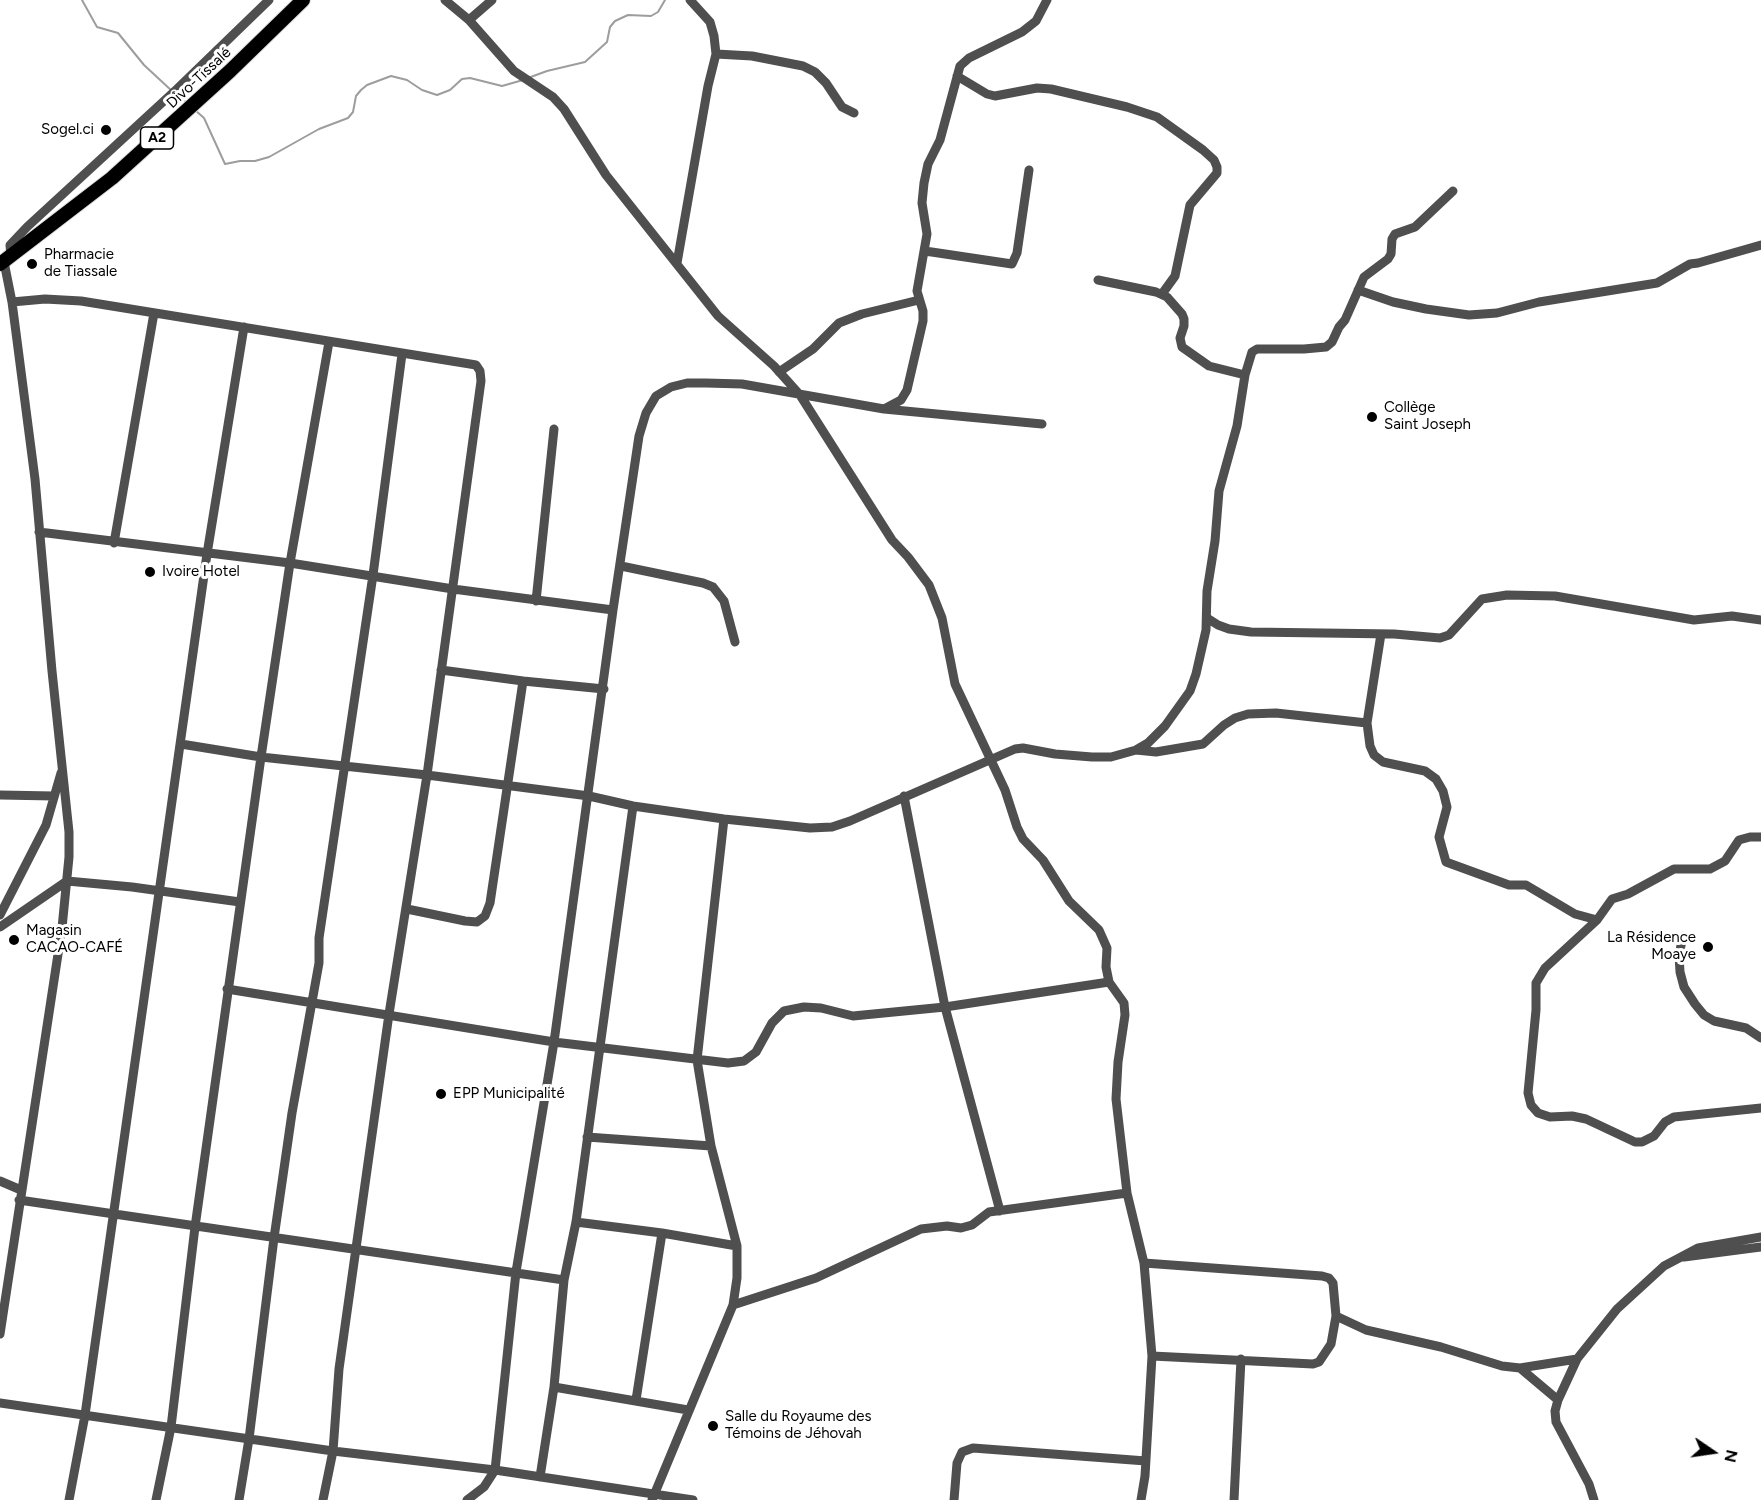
<!DOCTYPE html>
<meta charset="utf-8">
<style>
body{margin:0}
#map{position:relative;width:1761px;height:1500px;overflow:hidden;background:#fff;font-family:Figtree,sans-serif}
canvas{display:block}
.north{position:absolute;left:1683px;top:1422px;width:60px;height:60px;-webkit-text-stroke:4px #fff;paint-order:stroke;rotate:103deg;font-size:16px;font-weight:700;line-height:24px;text-align:center;color:#000}
.north::after{content:'';display:block;margin:auto;width:21px;height:27px;background:#000;clip-path:polygon(50% 0,100% 100%,50% 72%,0 100%)}
</style>
<div id="map">
<canvas width="1761" height="1500"></canvas>
<div class="north">N</div>
</div>
<script>
const context = document.querySelector('canvas').getContext('2d');
context.lineJoin = 'round';
const poly = rows => new Path2D(rows.map(r => 'M' + r).join(''));
function trace(path, color, width, dash) { context.strokeStyle = color; context.lineWidth = width; context.lineCap = dash ? 'butt' : 'round'; context.setLineDash(dash || []); context.stroke(path); }
function label(font, color, halo, rows, align = 'center') {
  context.font = font + ' Figtree,sans-serif'; context.lineWidth = 6; context.setLineDash([]); context.textBaseline = 'middle'; context.strokeStyle = halo; context.fillStyle = color; for (const [text, x, y, turn = 0] of rows) {
    context.save(); context.translate(x, y); context.rotate((+turn || 0) * Math.PI / 180); context.textAlign = isNaN(turn) ? turn : align; if (halo) context.strokeText(text, 0, 0); context.fillText(text, 0, 0); context.restore();
  }
}
trace(poly([
 [82,0,97,27,118,33,144,65,172,91],
 [528,78,547,71,585,62,607,42,610,27,615,21,628,15,651,16,658,12,665,0],
 [177,94,186,102],
 [195,110,204,118,225,164,240,161,255,161,269,157,319,129,348,118,353,112,356,96,361,90,367,85,391,76,407,80,422,90,437,95,450,90,462,79,470,78,502,86,523,80]
]), '#9d9d9d', 2);
const primary = poly([
 [0,264,112,178,230,71,303,0]
]);
trace(primary, '#dbdbdb', 16);
trace(poly([
 [445,0,469,20,514,71,553,97,564,109,606,175,718,316,774,366,800,395,892,540,908,557,929,585,942,618,955,684,1005,790,1017,827,1023,839,1043,860,1069,901,1099,930,1107,948,1106,967,1109,982,1124,1003,1125,1015,1118,1062,1116,1099,1127,1193,1144,1263,1152,1356,1145,1476,1141,1500],
 [469,20,492,0],
 [716,54,752,56,803,66,815,72,826,83,842,107,854,113],
 [957,76,987,94,995,96,1037,88,1051,89,1127,107,1157,117,1203,150,1214,160,1217,167,1217,173,1190,205,1175,276,1162,294],
 [925,251,1012,264,1017,253,1029,170],
 [11,257,10,245,27,227,177,89,269,0],
 [677,263,708,86,716,54,714,36,710,22,690,0],
 [1358,290,1393,302,1426,309,1469,315,1497,313,1539,302,1657,283,1690,264,1698,263,1761,245],
 [12,302,45,299,81,301,470,364,476,365,480,371,481,381,427,775,389,1014,339,1369,333,1451,323,1500],
 [779,372,813,349,839,323,862,314,919,300],
 [1245,375,1252,352,1257,349,1304,349,1326,347,1332,342,1339,327,1345,320,1364,277,1388,259,1391,254,1392,239,1395,234,1415,227,1453,191],
 [886,408,901,400,907,390,923,321,923,311,917,291,927,234,922,203,924,183,928,164,940,140,960,66,969,58,1022,32,1036,21,1047,0],
 [39,532,290,563,453,589,613,610],
 [114,543,154,313],
 [621,566,703,583,713,587,724,601,735,642],
 [536,601,554,429],
 [1207,618,1218,625,1229,629,1251,632,1394,634,1440,638,1449,635,1482,599,1507,595,1555,596,1694,620,1732,616,1761,620],
 [1381,634,1367,723,1370,746,1374,755,1383,762,1425,771,1436,779,1443,791,1447,807,1439,837,1446,862,1509,885,1526,885,1575,914,1597,920],
 [441,670,523,681,604,689],
 [181,744,261,757,427,775,589,796,633,806,724,819,810,828,832,827,850,821,1015,749,1023,748,1055,754,1092,757,1111,757,1136,750,1148,743,1165,726,1190,691,1196,674,1206,630,1207,591,1215,541,1219,491,1237,426,1245,375,1209,366,1182,347,1180,338,1184,326,1184,319,1182,314,1167,297,1156,292,1098,280],
 [1136,750,1156,752,1203,744,1224,725,1235,718,1248,714,1276,713,1367,723],
 [0,795,54,796],
 [904,796,945,1007,1000,1211],
 [1761,837,1750,837,1739,840,1725,861,1710,869,1674,869,1628,894,1612,899,1597,920,1545,968,1536,983,1536,1010,1528,1093,1531,1105,1538,1113,1550,1117,1572,1116,1586,1119,1635,1142,1642,1142,1654,1136,1665,1122,1674,1117,1761,1108],
 [407,909,465,921,477,922,485,916,490,903,523,681],
 [0,915,46,825,61,773],
 [0,927,67,881,132,887,240,902],
 [1683,936,1679,955,1680,972,1684,987,1695,1004,1704,1015,1714,1021,1746,1028,1761,1038],
 [227,989,554,1042,728,1063,744,1061,756,1052,772,1023,784,1011,804,1007,821,1008,853,1016,945,1007,1109,982],
 [587,1137,711,1146],
 [0,1181,21,1190],
 [19,1200,564,1280],
 [576,1222,662,1233,737,1246],
 [1684,1257,1761,1247],
 [1144,1263,1322,1276,1329,1278,1333,1283,1336,1316,1331,1344,1319,1362,1313,1364,1152,1356],
 [733,1305,816,1278,921,1229,947,1226,961,1228,972,1225,989,1212,1127,1193],
 [1336,1316,1366,1330,1441,1347,1502,1366,1520,1368,1577,1359],
 [0,1334,62,928,69,857,69,832,52,671,35,479,12,302,4,262],
 [1520,1368,1558,1400],
 [554,1387,688,1410],
 [636,1400,662,1233],
 [0,1403,333,1451,495,1470,693,1500],
 [540,1477,554,1387,564,1280,576,1222,633,806],
 [69,1500,85,1415,207,554,244,327],
 [156,1500,171,1427,195,1227,261,757,290,563,329,342],
 [239,1500,249,1439,274,1238,292,1113,319,963,319,938,373,575,402,354],
 [467,1500,484,1487,495,1470,516,1272,554,1042,613,610,639,436,646,413,656,396,671,387,687,383,706,383,742,384,884,409,1042,424],
 [652,1500,733,1305,737,1278,737,1246,711,1146,697,1060,724,819],
 [954,1500,957,1463,962,1452,973,1448,1146,1461],
 [1234,1500,1241,1359],
 [1594,1500,1589,1484,1556,1422,1555,1411,1558,1400,1577,1359,1617,1309,1664,1266,1698,1248,1761,1237]
]), '#4f4f4f', 9);
trace(primary, '#000', 14);
for (const [x, y, r, color] of [
 [106,130,6,"#000"],
 [32,264,6,"#000"],
 [1372,417,6,"#000"],
 [150,572,6,"#000"],
 [14,940,6,"#000"],
 [1708,947,6,"#000"],
 [441,1094,6,"#000"],
 [713,1426,6,"#000"]
]) { const dot = new Path2D(); dot.arc(x, y, r, 0, 2 * Math.PI); context.fillStyle = color; context.fill(dot); trace(dot, '#fff', 2); }
for (const [x, y, w] of [
 [157,138,33]
]) { const box = new Path2D(); box.roundRect(x - w / 2, y - 11, w, 22, 4.5); context.fillStyle = '#fff'; context.fill(box); trace(box, '#000', 1.5); }
label('bold 14px', '#000', null, [
 ["A2",157,138]
]);
label('15px', '#000', '#fff', [
 ["Divo-Tissalé",199,78,-43]
]);
label('15px', '#000', '#fff', [
 ["Sogel.ci",94,130,"right"],
 ["Pharmacie",44,255],
 ["de Tiassale",44,272],
 ["Collège",1384,408],
 ["Saint Joseph",1384,425],
 ["Ivoire Hotel",162,572],
 ["Magasin",26,931],
 ["CACAO-CAFÉ",26,948],
 ["La Résidence",1696,938,"right"],
 ["Moaye",1696,955,"right"],
 ["EPP Municipalité",453,1094],
 ["Salle du Royaume des",725,1417],
 ["Témoins de Jéhovah",725,1434]
], 'left');
</script>
